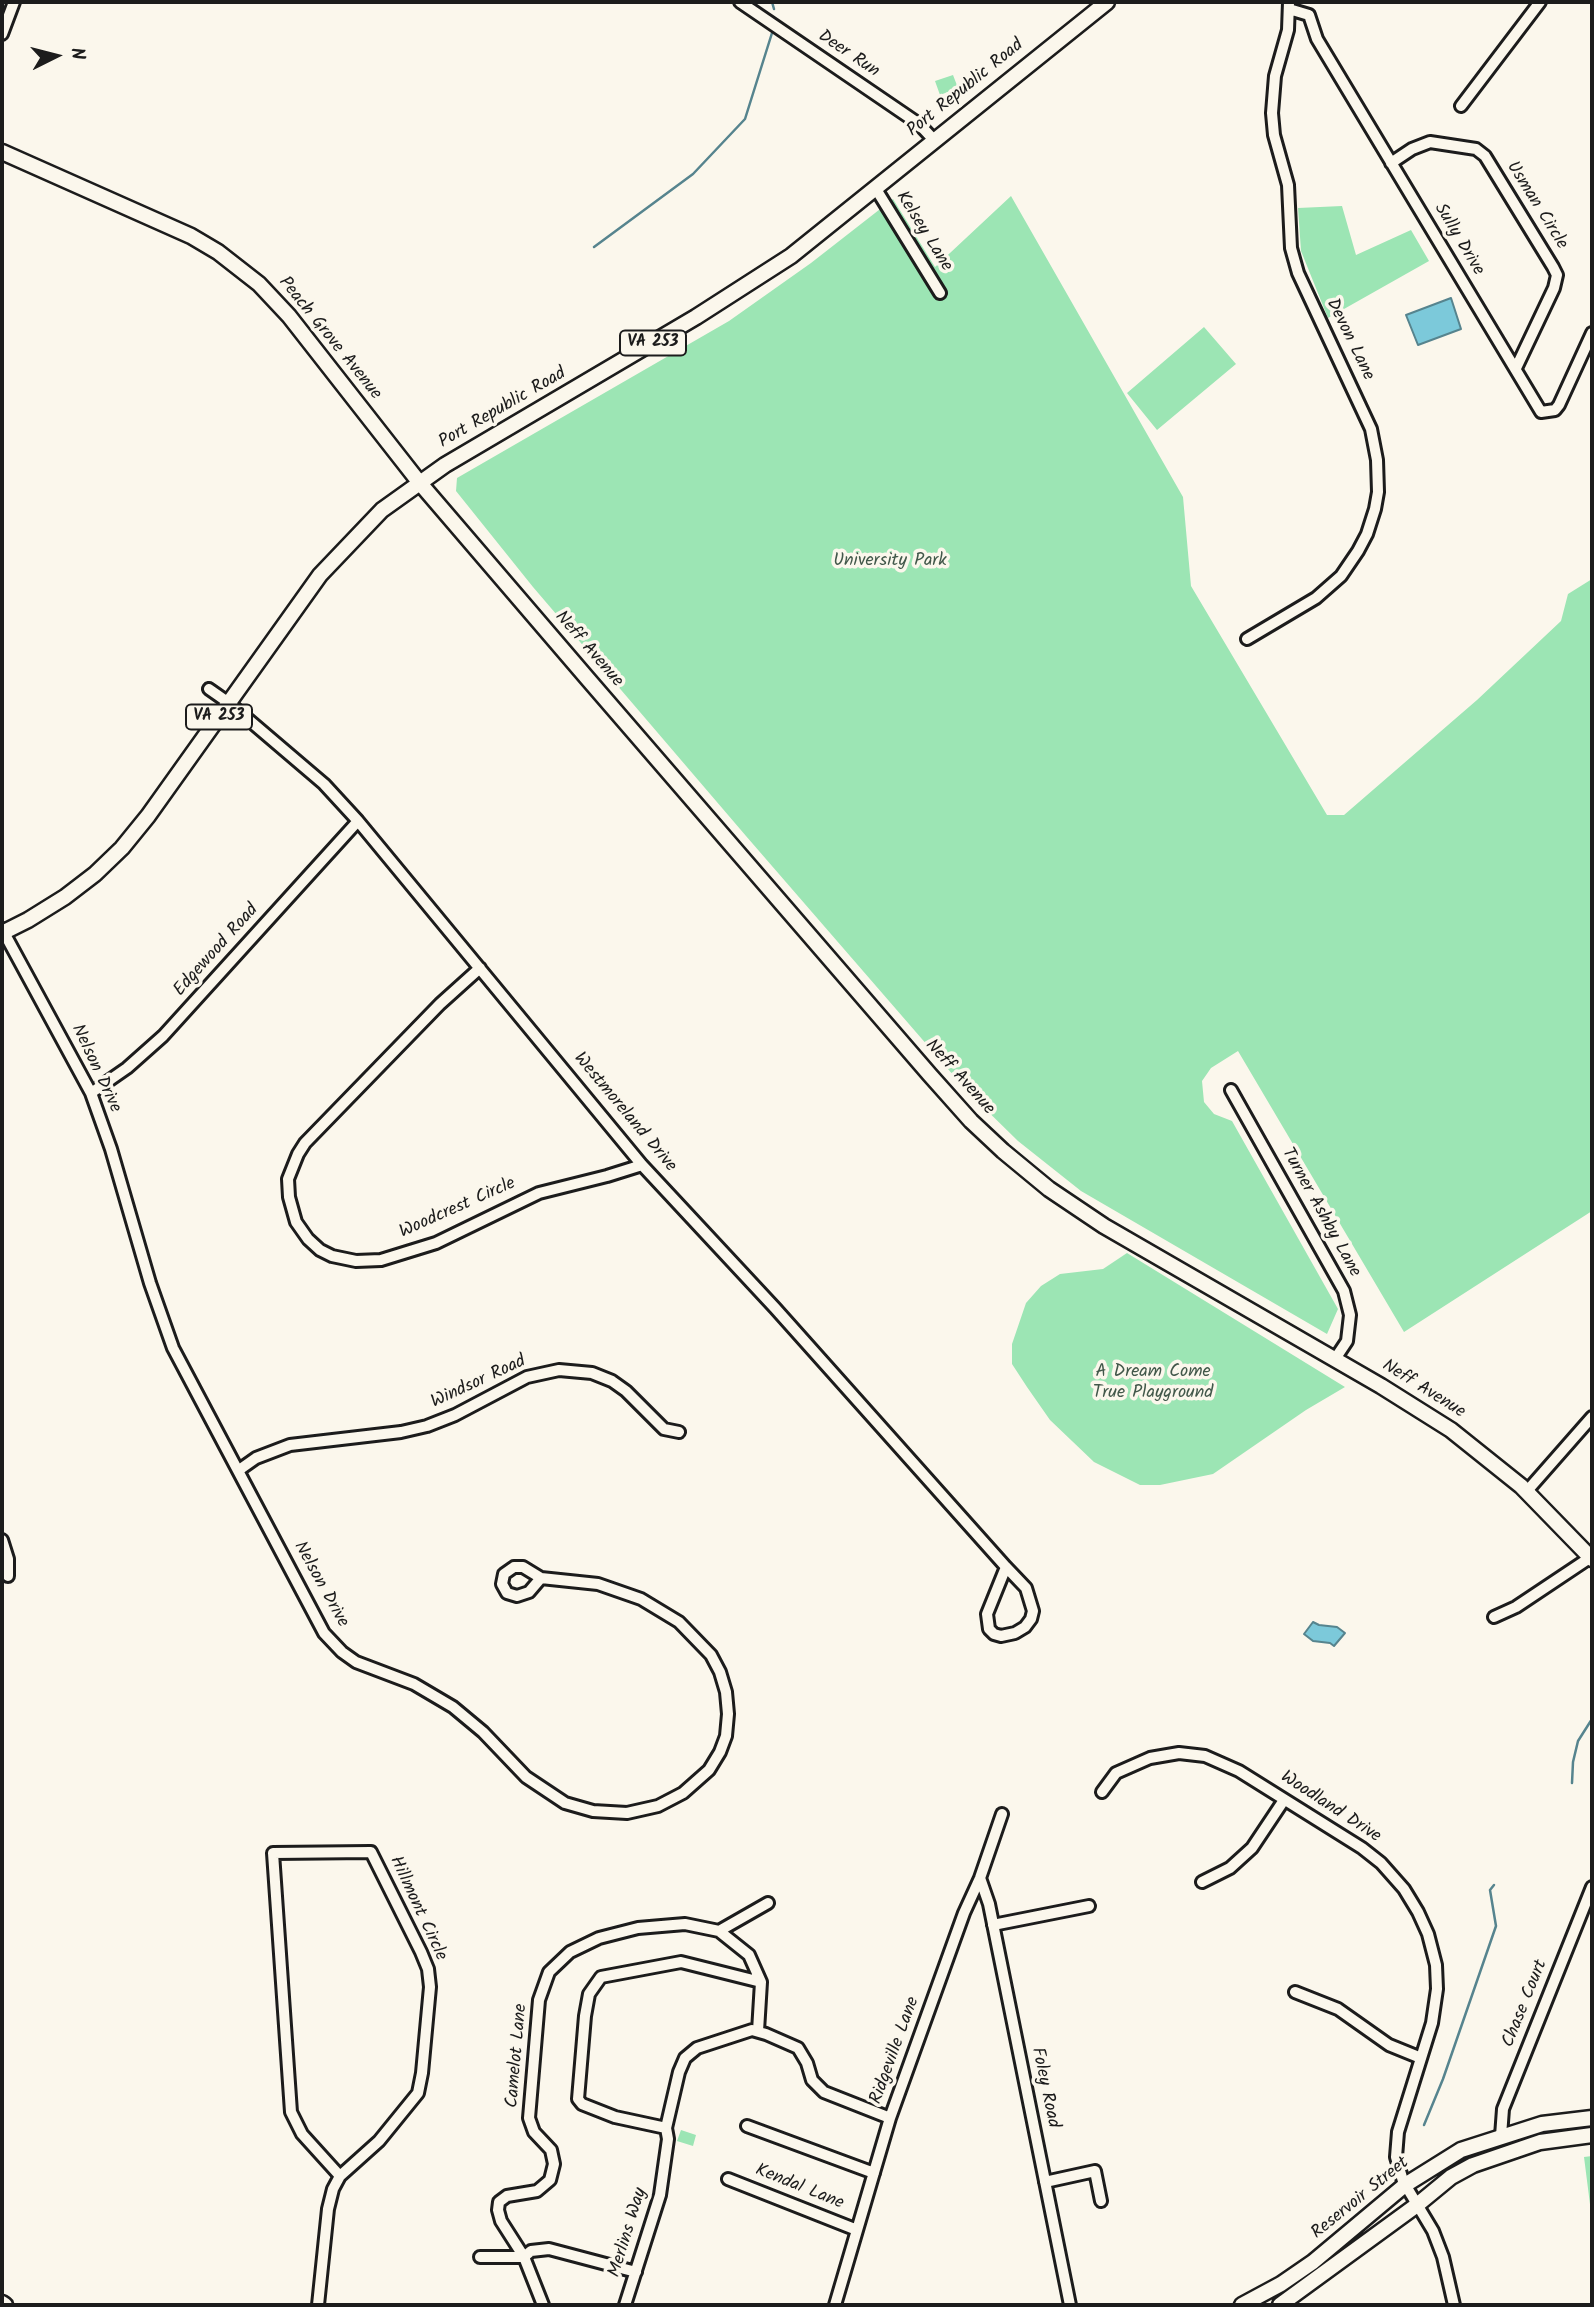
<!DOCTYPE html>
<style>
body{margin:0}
#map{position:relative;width:1594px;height:2307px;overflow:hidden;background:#fbf7ec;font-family:Kalam,sans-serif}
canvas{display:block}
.frame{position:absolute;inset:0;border:4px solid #1c1c1c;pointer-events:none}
.north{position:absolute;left:21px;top:21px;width:70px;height:70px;-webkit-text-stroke:5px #fbf7ec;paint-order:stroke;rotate:84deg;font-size:19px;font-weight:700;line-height:28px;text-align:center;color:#1c1c1c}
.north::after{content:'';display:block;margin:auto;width:24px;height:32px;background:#1c1c1c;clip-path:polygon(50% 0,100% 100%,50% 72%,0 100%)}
</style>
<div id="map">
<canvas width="1594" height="2307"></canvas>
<div class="frame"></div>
<div class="north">N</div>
</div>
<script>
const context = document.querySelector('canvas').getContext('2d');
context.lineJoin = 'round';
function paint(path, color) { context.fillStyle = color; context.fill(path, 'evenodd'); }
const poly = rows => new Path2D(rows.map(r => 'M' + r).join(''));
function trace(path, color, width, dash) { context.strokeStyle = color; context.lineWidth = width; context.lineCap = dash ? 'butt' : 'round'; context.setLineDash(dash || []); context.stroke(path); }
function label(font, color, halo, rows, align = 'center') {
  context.font = font + ' Kalam,sans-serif'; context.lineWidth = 7; context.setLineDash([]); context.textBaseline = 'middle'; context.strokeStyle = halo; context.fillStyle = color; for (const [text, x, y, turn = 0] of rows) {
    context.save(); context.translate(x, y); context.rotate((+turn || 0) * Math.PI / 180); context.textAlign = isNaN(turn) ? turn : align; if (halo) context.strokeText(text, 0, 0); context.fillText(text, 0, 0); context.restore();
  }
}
paint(poly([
 [953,75,958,88,940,95,935,81],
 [1011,196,1183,497,1191,586,1327,815,1344,815,1477,700,1561,621,1568,594,1592,579,1592,1211,1404,1332,1238,1051,1211,1068,1202,1081,1204,1102,1214,1114,1232,1121,1338,1309,1327,1334,1081,1191,1018,1141,967,1091,746,836,533,587,456,491,457,478,729,321,811,263,893,199,935,267],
 [1342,206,1356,255,1411,230,1429,261,1328,318,1301,251,1298,208],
 [1204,327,1236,364,1157,430,1127,393],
 [1127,1253,1345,1387,1306,1410,1213,1474,1160,1485,1140,1485,1094,1462,1050,1420,1027,1387,1012,1364,1012,1344,1026,1303,1041,1286,1060,1274,1103,1269],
 [681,2130,696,2135,693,2146,677,2141],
 [1592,2156,1592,2220,1584,2157]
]), '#9ce5b4');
const water = poly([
 [1451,298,1461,329,1418,345,1406,315,1451,298],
 [1313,1622,1319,1625,1337,1627,1345,1633,1334,1646,1330,1643,1313,1641,1304,1634,1313,1622]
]);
paint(water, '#7cc9da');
trace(water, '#56848e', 2);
trace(poly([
 [772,2,774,9],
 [594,247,693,174,745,119,772,33],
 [1572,1783,1573,1762,1578,1741,1592,1719],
 [1424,2125,1443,2079,1496,1926,1490,1890,1494,1885]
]), '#56848e', 2.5);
const minor = poly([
 [740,2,919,124,934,140],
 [1289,9,1309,15,1317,39,1541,412,1555,410,1559,405,1592,333],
 [2,34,14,2],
 [1461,106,1540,2],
 [1391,163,1412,149,1430,142,1476,149,1485,156,1553,267,1557,275,1554,288,1516,368],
 [876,189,940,293],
 [1247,639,1316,598,1341,576,1358,551,1367,534,1375,509,1378,492,1377,460,1371,429,1298,273,1291,248,1288,185,1274,135,1272,113,1275,76,1288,30,1289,2],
 [209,689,229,703,324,784,358,821,642,1165,775,1308,1006,1567],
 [2,929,91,1093,111,1149,150,1283,173,1348,324,1633,342,1652,356,1662,414,1684,453,1707,483,1732,526,1777,565,1803,593,1811,627,1813,658,1806,683,1793,709,1770,720,1752,726,1736,728,1714,726,1692,720,1672,711,1655,679,1622,641,1599,598,1584,541,1578],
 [480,968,440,1004,305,1143,298,1154,288,1179,289,1197,296,1222,308,1239,320,1250,332,1256,356,1261,381,1260,436,1243,539,1193,607,1176,642,1165],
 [1231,1090,1344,1291,1350,1315,1347,1341,1335,1359],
 [91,1093,127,1068,163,1036,358,821],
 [239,1470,256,1458,290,1445,401,1432,427,1426,455,1415,527,1377,559,1370,592,1373,612,1381,626,1391,664,1429,679,1432],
 [1527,1491,1592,1417],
 [2,1540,8,1559,8,1576],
 [514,1567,523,1567,541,1578,529,1592,517,1596,507,1593,502,1584,504,1574,514,1567],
 [1006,1567,1026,1588,1033,1611,1031,1619,1025,1627,1015,1633,1001,1636,994,1634,989,1629,987,1614,1006,1567],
 [1494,1617,1516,1607,1591,1557],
 [1102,1792,1116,1773,1150,1758,1179,1753,1205,1756,1239,1771,1362,1848,1381,1863,1404,1889,1418,1912,1428,1934,1436,1965,1437,1989,1432,2023,1398,2132,1396,2157,1403,2181,1433,2231,1443,2257,1454,2305],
 [980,1878,989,1904,1070,2305],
 [1202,1882,1230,1868,1252,1848,1284,1800],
 [993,1925,1089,1906],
 [719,1931,768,1903],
 [761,1982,681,1962,601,1977,589,1994,585,2016,578,2099,582,2104,615,2117,666,2128,679,2072,685,2058,697,2048,752,2030,766,2034,798,2048,807,2063,812,2080,824,2092,890,2118],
 [1295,1992,1338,2009,1389,2045,1421,2058],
 [747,2126,874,2173],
 [1501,2136,1503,2109,1592,1887],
 [728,2179,857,2230],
 [1045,2182,1095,2171,1101,2201],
 [480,2257,524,2257,531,2251,549,2249,636,2272],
 [318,2305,328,2209,333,2189,340,2176,379,2141,418,2093,422,2073,430,1987,428,1969,421,1952,371,1852,273,1853,291,2112,302,2134,340,2176],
 [543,2305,524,2257,501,2221,498,2210,499,2202,507,2196,537,2191,550,2180,554,2164,551,2150,534,2132,529,2118,539,2000,549,1972,570,1952,599,1938,638,1928,685,1924,719,1931,749,1955,761,1982,758,2031],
 [625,2305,660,2195,668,2139,666,2128],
 [835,2305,890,2118,964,1913,980,1878,1002,1814]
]);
const major = poly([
 [2,152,191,236,218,252,259,284,289,316,419,482,587,678,930,1075,971,1121,1003,1151,1049,1189,1104,1226,1381,1386,1451,1430,1521,1486,1592,1559],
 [2,933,28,920,65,897,95,874,122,848,148,816,320,575,382,510,445,465,696,317,791,256,1107,2],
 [2,2303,5,2305],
 [1242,2305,1281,2284,1313,2262,1405,2185,1461,2150,1542,2124,1592,2118],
 [1280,2305,1417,2205,1451,2177,1473,2165,1540,2142,1592,2135]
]);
trace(minor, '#1c1c1c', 16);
trace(major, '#1c1c1c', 19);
trace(minor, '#fbf7ec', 10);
trace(major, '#fbf7ec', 14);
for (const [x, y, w] of [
 [653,343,66],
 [219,717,66]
]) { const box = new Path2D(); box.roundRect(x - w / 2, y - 12.5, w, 25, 5); context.fillStyle = '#fbf7ec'; context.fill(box); trace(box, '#1c1c1c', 2); }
label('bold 16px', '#1c1c1c', null, [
 ["VA 253",653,343],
 ["VA 253",219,717]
]);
label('18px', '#1c1c1c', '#fbf7ec', [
 ["Deer Run",848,55,34],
 ["Port Republic Road",966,89,-39],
 ["Usman Circle",1536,206,58],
 ["Kelsey Lane",923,232,58],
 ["Sully Drive",1458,240,59],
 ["Peach Grove Avenue",329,339,51],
 ["Devon Lane",1349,340,64],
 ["Port Republic Road",503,409,-30],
 ["Neff Avenue",588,650,49],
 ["Edgewood Road",217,951,-48],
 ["Nelson Drive",95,1069,65],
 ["Neff Avenue",959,1078,48],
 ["Westmoreland Drive",624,1113,50],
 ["Woodcrest Circle",458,1209,-24],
 ["Turner Ashby Lane",1320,1213,61],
 ["Windsor Road",479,1383,-25],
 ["Neff Avenue",1423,1390,32],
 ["Nelson Drive",320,1585,61],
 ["Woodland Drive",1330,1808,33],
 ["Hillmont Circle",417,1909,65],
 ["Chase Court",1526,2004,-68],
 ["Ridgeville Lane",896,2051,-70],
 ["Camelot Lane",518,2056,-85],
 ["Foley Road",1044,2088,78],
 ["Kendal Lane",799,2188,22],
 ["Reservoir Street",1361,2199,-39],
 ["Merlins Way",629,2233,-73]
]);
label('18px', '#42584a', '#fbf7ec', [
 ["University Park",890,562],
 ["A Dream Come",1153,1373],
 ["True Playground",1153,1394]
]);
</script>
